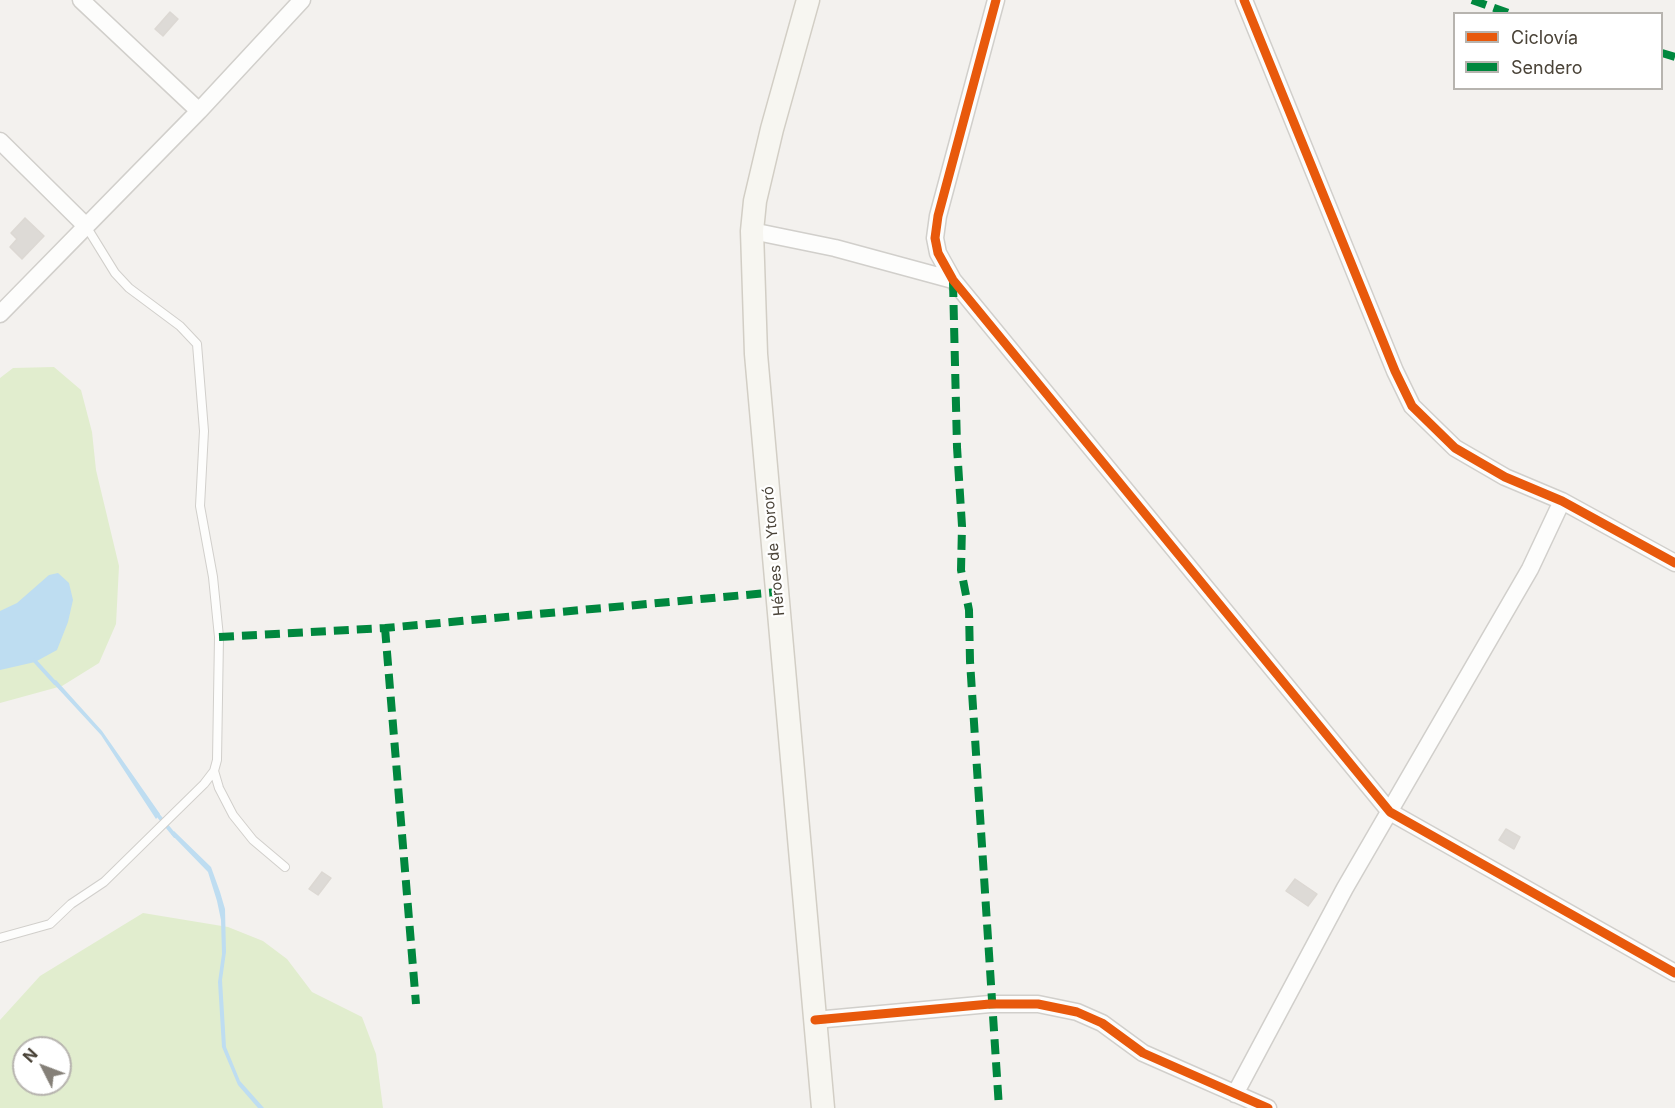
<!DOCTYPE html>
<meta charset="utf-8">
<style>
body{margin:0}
#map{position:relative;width:1675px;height:1108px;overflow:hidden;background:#f3f1ee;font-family:Inter,sans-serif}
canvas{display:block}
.legend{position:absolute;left:1453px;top:12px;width:210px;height:78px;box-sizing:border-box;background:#fff;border:2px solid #b7b4af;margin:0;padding:8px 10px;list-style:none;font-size:18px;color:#4a4338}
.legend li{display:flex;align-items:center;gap:12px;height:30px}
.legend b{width:30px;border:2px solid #b7b4af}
.north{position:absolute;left:12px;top:1036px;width:60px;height:60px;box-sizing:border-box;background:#fff;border:2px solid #b7b4af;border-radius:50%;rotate:312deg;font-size:16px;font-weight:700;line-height:24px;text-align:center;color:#4a4338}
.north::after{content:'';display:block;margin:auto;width:21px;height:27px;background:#858078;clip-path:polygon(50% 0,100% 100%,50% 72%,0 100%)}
</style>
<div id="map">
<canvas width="1675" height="1108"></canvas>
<ul class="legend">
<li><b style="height:8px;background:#e8590c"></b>Ciclovía</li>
<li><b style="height:8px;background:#00873e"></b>Sendero</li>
</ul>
<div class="north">N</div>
</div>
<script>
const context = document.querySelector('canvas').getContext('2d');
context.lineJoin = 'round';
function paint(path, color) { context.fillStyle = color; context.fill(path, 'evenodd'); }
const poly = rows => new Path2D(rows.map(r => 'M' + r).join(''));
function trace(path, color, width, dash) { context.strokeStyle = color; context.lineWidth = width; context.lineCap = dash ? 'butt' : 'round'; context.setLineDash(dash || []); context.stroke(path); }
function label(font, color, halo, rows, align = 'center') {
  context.font = font + ' Inter,sans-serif'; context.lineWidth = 4.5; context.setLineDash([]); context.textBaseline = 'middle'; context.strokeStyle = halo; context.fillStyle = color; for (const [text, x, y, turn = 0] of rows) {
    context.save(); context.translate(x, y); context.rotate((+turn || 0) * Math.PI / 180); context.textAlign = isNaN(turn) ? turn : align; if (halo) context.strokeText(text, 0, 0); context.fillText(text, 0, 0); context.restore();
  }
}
paint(poly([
 [54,367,81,390,92,432,96,470,119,566,116,624,99,663,62,686,0,703,0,378,13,368],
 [143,913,228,927,263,941,287,959,312,992,362,1017,376,1054,383,1108,0,1108,0,1020,40,976],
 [24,1048,60,1048,60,1084,24,1084]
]), '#e1edce');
paint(poly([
 [58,573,69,583,73,600,68,622,57,650,35,662,0,670,0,611,17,603,49,575],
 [56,680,102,731,160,814,156,819,101,735,52,682],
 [174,831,211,867,220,892,225,909,226,952,222,980,226,1047,240,1081,264,1108,258,1108,238,1085,222,1047,218,982,222,954,221,920,217,901,208,872,171,834]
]), '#beddf1');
trace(poly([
 [34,660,55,683],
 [157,814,175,836]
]), '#beddf1', 4);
const building = poly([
 [170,12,178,19,163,36,155,29,170,12],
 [25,218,44,236,22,259,10,247,17,239,11,233,25,218],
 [1506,829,1520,837,1514,849,1499,840,1506,829],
 [322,872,331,878,318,895,309,889,322,872],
 [1295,879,1317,894,1308,906,1286,891,1295,879]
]);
paint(building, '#dddad6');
trace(building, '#dcd8d3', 1.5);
const service = poly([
 [214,771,219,788,233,815,253,840,285,867],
 [0,938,50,924,71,904,104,882,204,784,214,771,217,760,219,637,213,577,200,506,204,431,197,344,180,326,129,288,115,273,86,226]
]);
const minor = poly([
 [81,0,199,111],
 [996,0,938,216,935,238,938,253,953,280,1390,812,1675,973],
 [1244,0,1395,371,1412,406,1455,448,1505,477,1562,501,1675,563],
 [0,141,86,226],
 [752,231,835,248,953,280],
 [0,314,199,111,302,0],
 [815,1020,990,1004,1038,1004,1077,1012,1102,1023,1143,1053,1268,1108],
 [1235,1094,1345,888,1530,569,1562,501]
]);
const secondary = poly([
 [808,0,772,129,755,201,752,231,756,354,823,1108]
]);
trace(service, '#d1cfcb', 10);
trace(minor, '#d1cfcb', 19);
trace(secondary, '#d2cec5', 25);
trace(service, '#fdfdfc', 8);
trace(minor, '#fdfdfc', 16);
trace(secondary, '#f7f6f1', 22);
trace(poly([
 [1472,0,1511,14],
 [1662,53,1675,57],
 [953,282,957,447,962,526,961,570,969,610,970,661,999,1108],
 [385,628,416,1004],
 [219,637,385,628,778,592]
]), '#00873e', 8, [15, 8]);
trace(poly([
 [996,0,938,216,935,238,938,253,953,280,1390,812,1675,973],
 [1244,0,1395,371,1412,406,1455,448,1505,477,1562,501,1675,563],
 [815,1020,990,1004,1038,1004,1077,1012,1102,1023,1143,1053,1268,1108]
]), '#e8590c', 9);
label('15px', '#4a4338', '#fff', [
 ["Héroes de Ytororó",774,551,-95]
]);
</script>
